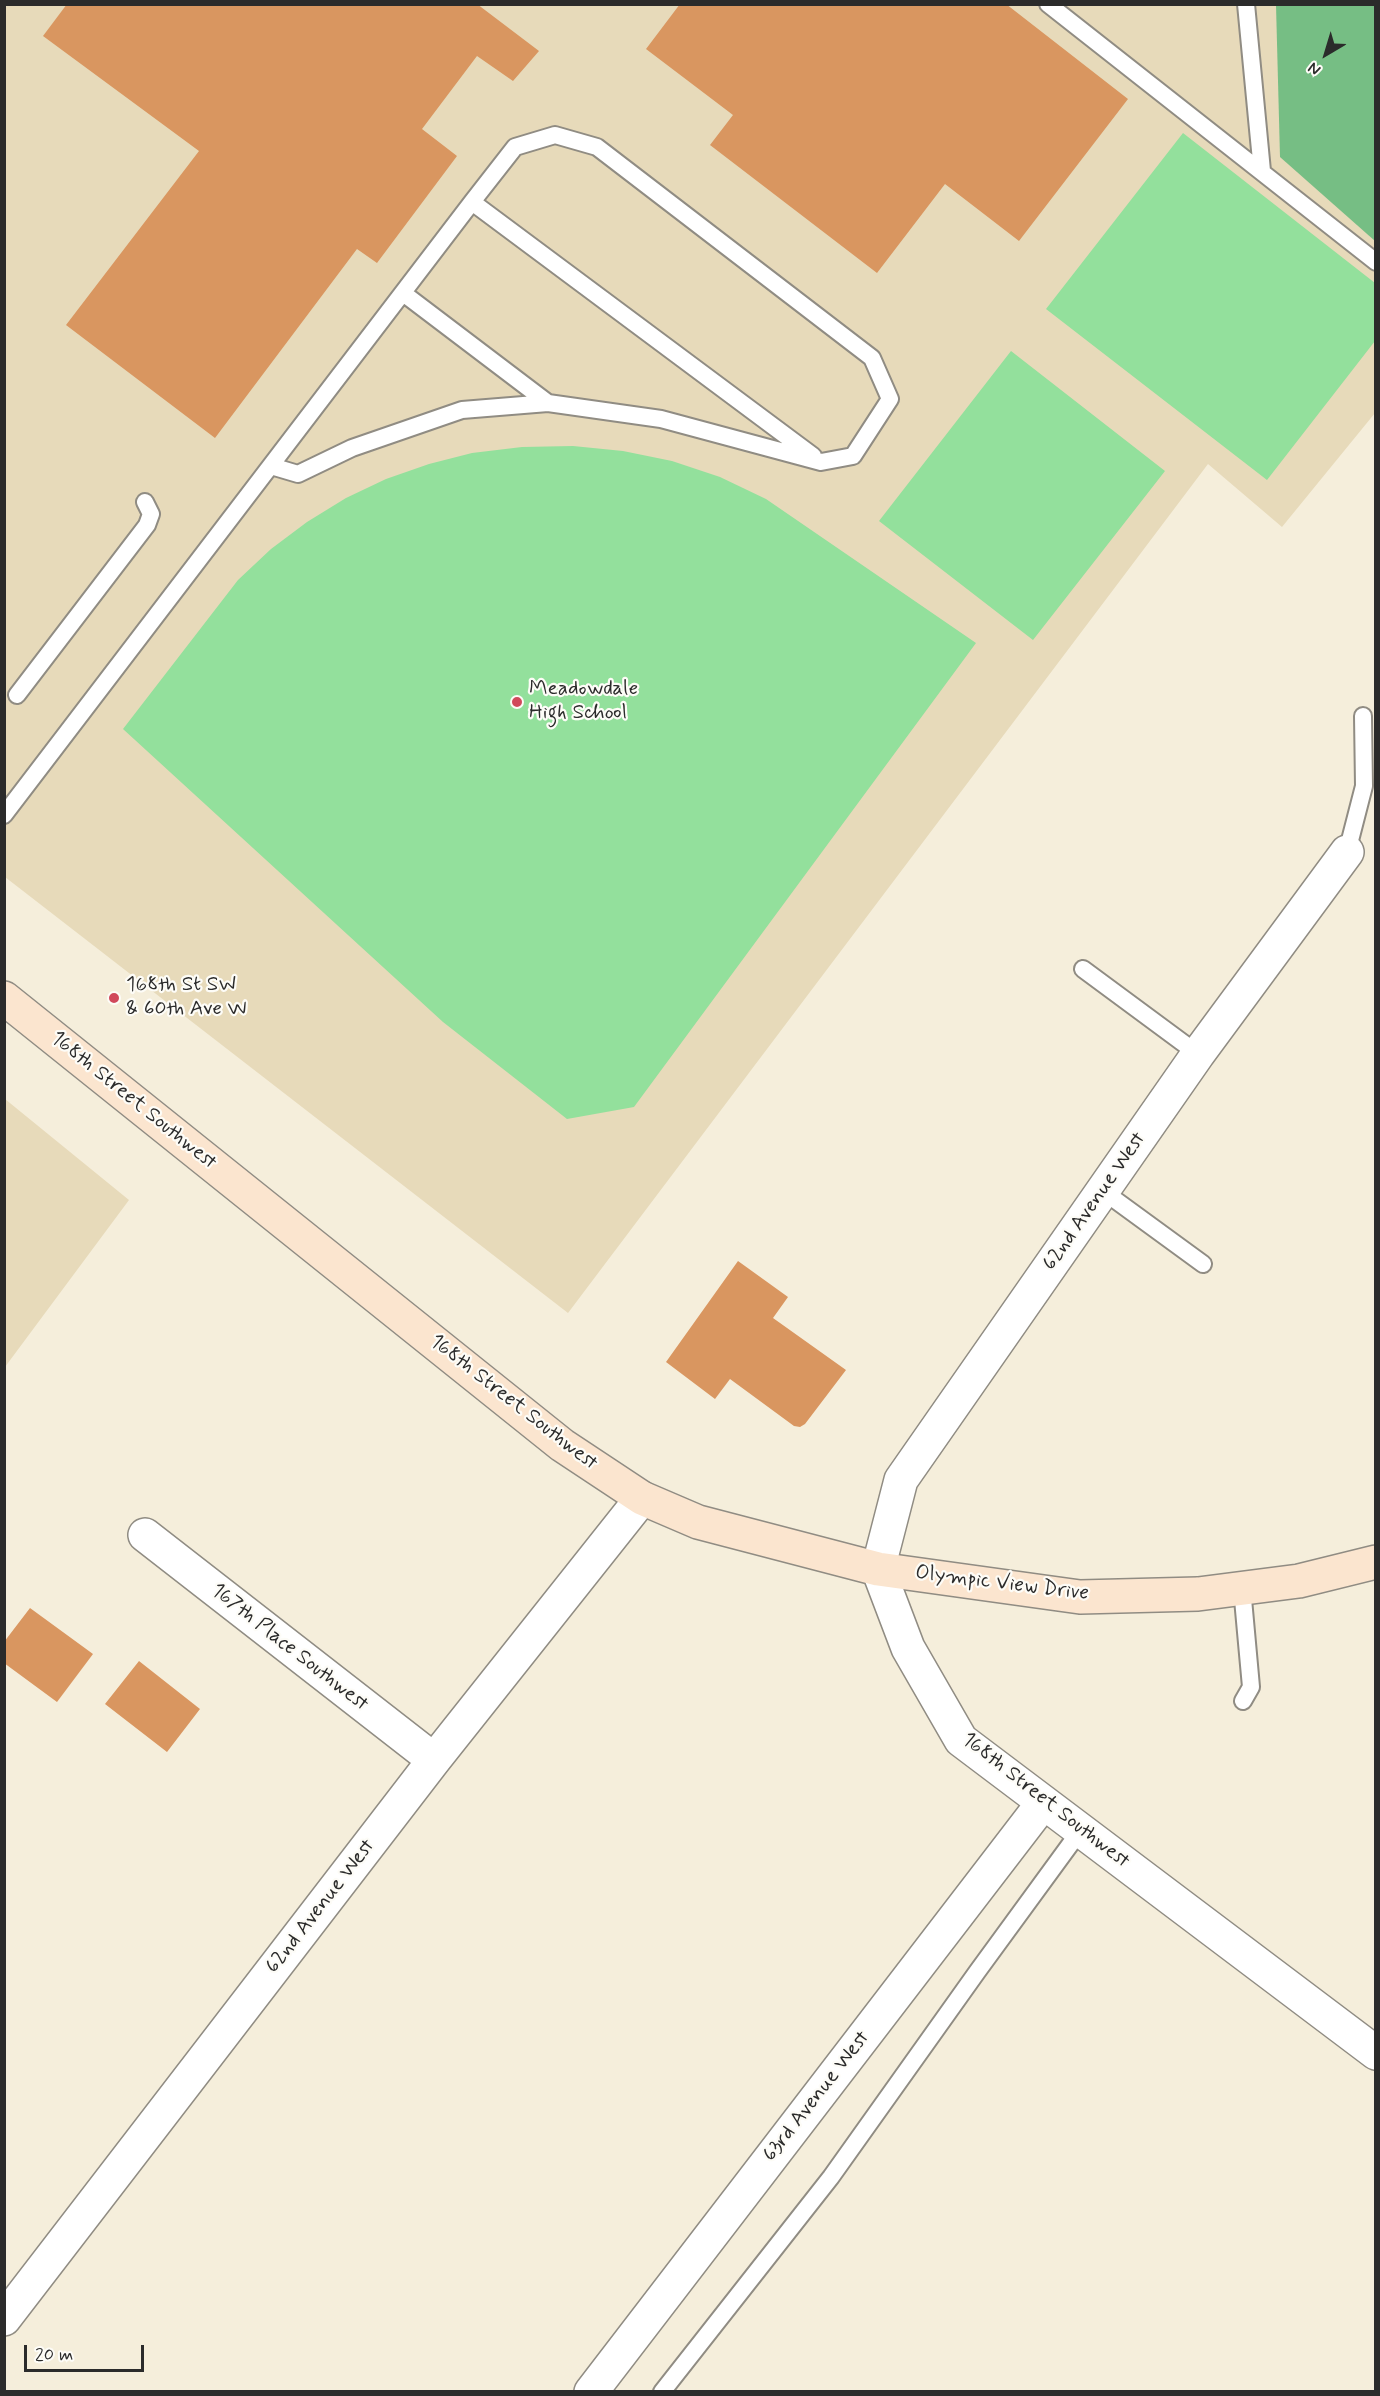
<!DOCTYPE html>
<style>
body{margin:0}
#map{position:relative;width:1380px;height:2396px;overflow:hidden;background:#f5eedb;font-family:Mynerve,sans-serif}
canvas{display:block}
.frame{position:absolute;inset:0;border:6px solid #2b2b2b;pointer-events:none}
.north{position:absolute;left:1296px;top:24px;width:60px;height:60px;-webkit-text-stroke:4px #fdfcf7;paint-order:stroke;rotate:218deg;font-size:16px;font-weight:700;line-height:24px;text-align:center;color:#2b2b2b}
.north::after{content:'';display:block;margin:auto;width:21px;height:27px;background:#2b2b2b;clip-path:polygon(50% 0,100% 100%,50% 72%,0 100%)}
.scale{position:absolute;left:24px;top:2345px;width:120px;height:27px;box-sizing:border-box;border:3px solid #2b2b2b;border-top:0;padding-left:8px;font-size:18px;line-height:21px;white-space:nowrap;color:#2b2b2b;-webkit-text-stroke:4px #fdfcf7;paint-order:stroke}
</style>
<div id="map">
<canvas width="1380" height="2396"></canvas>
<div class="frame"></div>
<div class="north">N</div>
<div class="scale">20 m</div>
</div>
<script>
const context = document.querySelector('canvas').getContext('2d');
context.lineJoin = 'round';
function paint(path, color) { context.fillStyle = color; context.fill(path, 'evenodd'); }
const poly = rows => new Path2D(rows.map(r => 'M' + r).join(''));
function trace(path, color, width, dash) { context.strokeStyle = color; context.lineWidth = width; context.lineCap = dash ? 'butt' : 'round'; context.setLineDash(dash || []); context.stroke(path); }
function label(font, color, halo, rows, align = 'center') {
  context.font = font + ' Mynerve,sans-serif'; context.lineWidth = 4.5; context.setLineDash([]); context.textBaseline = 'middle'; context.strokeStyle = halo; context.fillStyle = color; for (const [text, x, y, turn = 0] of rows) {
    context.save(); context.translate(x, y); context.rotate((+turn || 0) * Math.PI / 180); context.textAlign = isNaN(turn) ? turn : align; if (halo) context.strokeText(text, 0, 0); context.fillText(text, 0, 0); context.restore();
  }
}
paint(poly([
 [4,5,1375,5,1375,413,1282,527,1208,464,568,1313,5,877],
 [5,1099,129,1200,5,1367]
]), '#e7daba');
paint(poly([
 [1183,133,1375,283,1375,341,1267,480,1046,309],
 [1011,351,1165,471,1033,640,879,521],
 [573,446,623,451,672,461,720,477,766,499,976,643,634,1107,567,1119,443,1022,123,729,238,580,271,549,307,522,346,498,386,479,429,464,472,453,522,447]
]), '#93e09c');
paint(poly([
 [1276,5,1375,5,1375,241,1280,157]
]), '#76be84');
paint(poly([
 [67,4,477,4,539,51,513,81,477,56,422,129,457,156,377,263,357,249,215,438,66,325,199,151,43,36],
 [680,4,1006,4,1128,99,1019,241,945,184,877,273,710,145,733,115,646,49],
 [738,1261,788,1297,773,1318,846,1370,805,1424,800,1427,794,1426,730,1379,715,1399,666,1362],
 [30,1608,93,1654,57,1702,4,1663,4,1642],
 [139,1661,200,1709,167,1752,105,1704]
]), '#d99660');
const service = poly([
 [1048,4,1376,262],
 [1246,4,1262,171],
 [472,202,813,456],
 [403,293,548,403],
 [17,695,147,525,151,514,145,502],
 [4,815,472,202,515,147,555,135,597,147,872,358,890,399,853,456,821,462,661,419,548,403,462,410,352,448,298,474,271,466],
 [1347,852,1364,786,1363,716],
 [1083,969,1198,1054],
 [1103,1191,1203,1264],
 [1242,1588,1251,1687,1243,1701],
 [662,2392,831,2177,977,1972,1080,1831]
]);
const minor = poly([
 [145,1535,434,1760],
 [878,1569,901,1480,1198,1054,1347,852],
 [4,2319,434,1760,642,1498],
 [591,2392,1043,1803]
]);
const tertiary = poly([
 [878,1569,908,1648,961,1740,1376,2053]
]);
const secondary = poly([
 [4,998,562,1445,642,1498,698,1522,878,1569,1080,1597,1198,1594,1299,1581,1376,1562]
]);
trace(service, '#908c83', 20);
trace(minor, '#908c83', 36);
trace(tertiary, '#908c83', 36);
trace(secondary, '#908c83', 36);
trace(service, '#fff', 16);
trace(minor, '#fff', 33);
trace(tertiary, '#fff', 33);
trace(secondary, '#fbe5cf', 33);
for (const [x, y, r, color] of [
 [517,702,6,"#d1495b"],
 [114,998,6,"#d1495b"]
]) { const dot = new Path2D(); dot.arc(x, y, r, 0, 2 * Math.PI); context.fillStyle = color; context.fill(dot); trace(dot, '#fdfcf7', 2); }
label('21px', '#2b2b2b', '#fdfcf7', [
 ["Meadowdale",529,690],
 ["High School",529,714],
 ["168th St SW",126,986],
 ["& 60th Ave W",126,1010]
], 'left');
label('21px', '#2b2b2b', '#fdfcf7', [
 ["168th Street Southwest",133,1101,39],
 ["62nd Avenue West",1095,1202,-55],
 ["168th Street Southwest",513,1403,38],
 ["Olympic View Drive",1002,1584,7],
 ["167th Place Southwest",289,1648,38],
 ["168th Street Southwest",1045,1801,38],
 ["62nd Avenue West",321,1907,-52],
 ["63rd Avenue West",817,2097,-52]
]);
</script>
